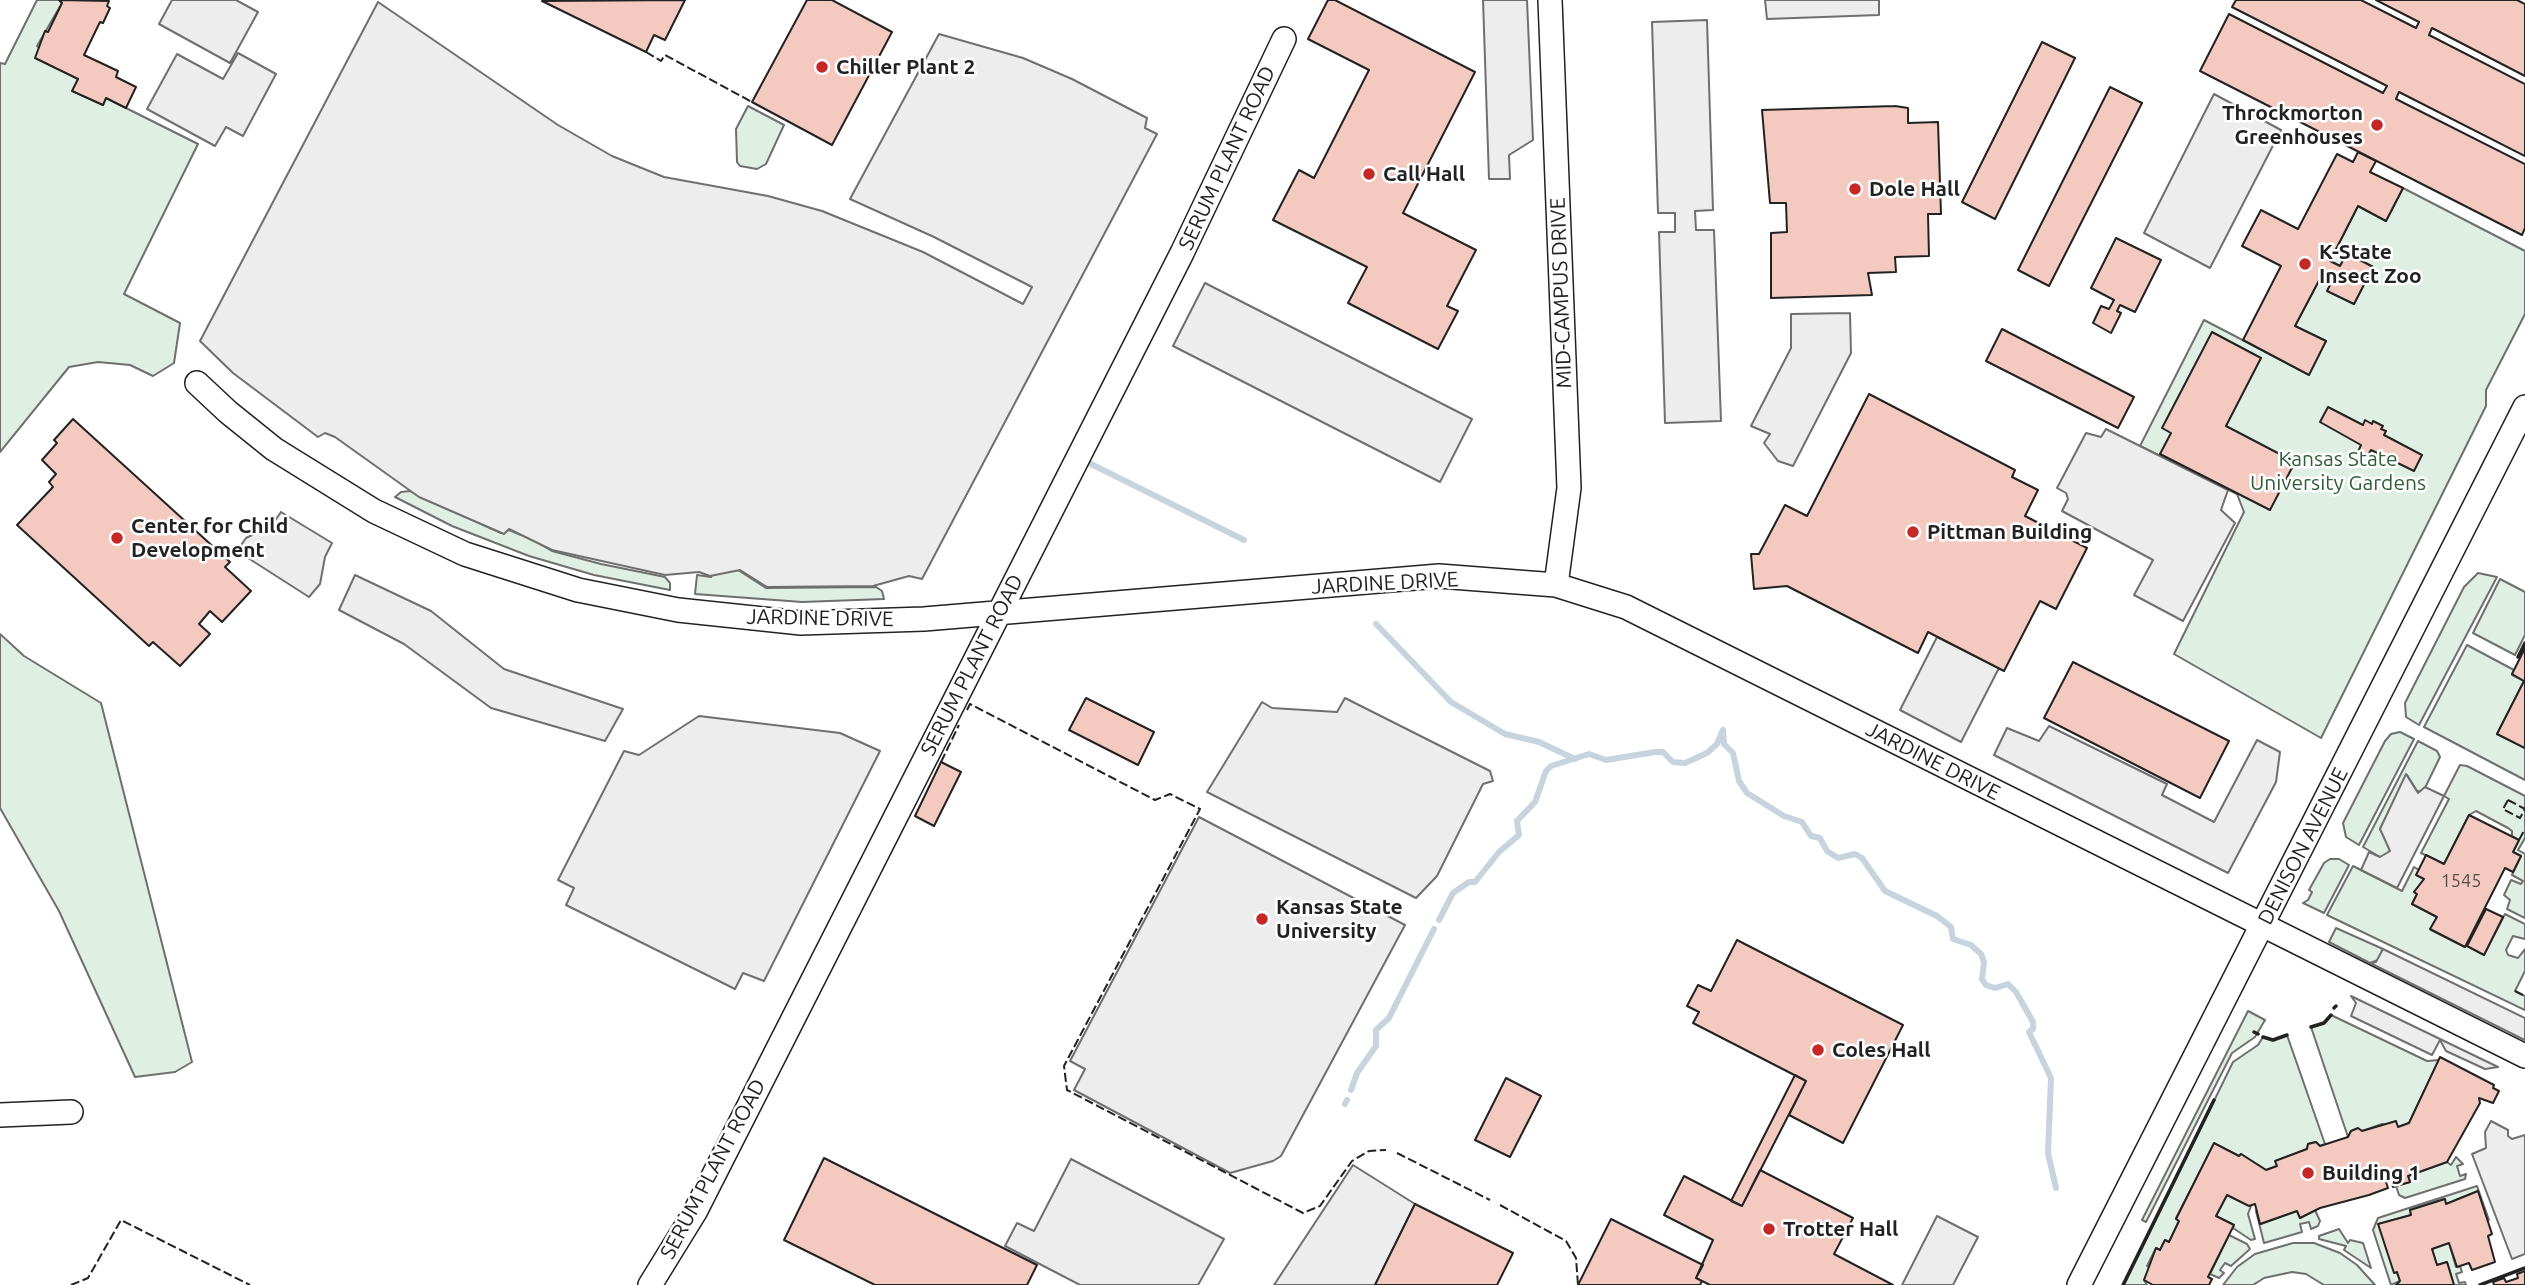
<!DOCTYPE html>
<style>
body{margin:0}
canvas{display:block;background:#fff}
</style>
<canvas width="2525" height="1285"></canvas>
<script>
const context = document.querySelector('canvas').getContext('2d');
context.lineJoin = 'round';
function paint(path, color) { context.fillStyle = color; context.fill(path, 'evenodd'); }
const poly = rows => new Path2D(rows.map(r => 'M' + r).join(''));
function trace(path, color, width, dash) { context.strokeStyle = color; context.lineWidth = width; context.lineCap = dash ? 'butt' : 'round'; context.setLineDash(dash || []); context.stroke(path); }
function label(font, color, halo, rows, align = 'center') {
  context.font = font + ' Ubuntu,sans-serif'; context.lineWidth = 5; context.setLineDash([]); context.textBaseline = 'middle'; context.strokeStyle = halo; context.fillStyle = color; for (const [text, x, y, turn = 0] of rows) {
    context.save(); context.translate(x, y); context.rotate((+turn || 0) * Math.PI / 180); context.textAlign = isNaN(turn) ? turn : align; if (halo) context.strokeText(text, 0, 0); context.fillText(text, 0, 0); context.restore();
  }
}
const green = poly([
 [37,0,59,0,62,3,37,46,78,79,73,91,103,105,106,98,198,144,124,294,180,323,174,363,153,376,130,365,98,362,69,367,0,452,0,63,5,64,37,0],
 [748,106,784,125,766,164,757,169,740,166,737,162,736,129,748,106],
 [2403,188,2525,251,2525,314,2486,390,2486,406,2321,738,2174,654,2244,512,2237,494,2140,446,2204,320,2308,374,2326,341,2295,326,2324,271,2334,277,2328,291,2354,304,2373,267,2347,253,2340,266,2330,261,2358,206,2386,221,2403,188],
 [700,196,540,544,552,551,601,564,665,577,670,583,670,590,594,575,529,556,452,526,395,497,401,492,410,491,501,533,509,530,521,535,700,196],
 [866,285,738,570,766,588,876,587,882,591,884,599,802,602,695,594,697,575,711,577,866,285],
 [2478,573,2497,577,2419,725,2406,717,2405,703,2464,587,2478,573],
 [2500,579,2525,592,2525,635,2515,655,2473,633,2500,579],
 [0,634,24,656,101,703,192,1062,175,1072,135,1077,59,911,0,808,0,634],
 [2467,645,2514,670,2512,675,2524,681,2497,734,2525,748,2525,780,2424,727,2467,645],
 [2400,732,2414,739,2359,845,2346,837,2343,823,2385,741,2391,734,2400,732],
 [2418,741,2437,751,2440,757,2423,792,2417,791,2407,775,2380,829,2391,848,2388,855,2380,857,2363,847,2418,741],
 [2460,765,2467,766,2525,796,2525,838,2518,850,2525,854,2525,918,2507,909,2510,900,2504,895,2511,880,2521,884,2523,881,2512,875,2521,856,2513,852,2519,840,2512,836,2512,831,2508,828,2476,811,2469,815,2444,864,2421,853,2449,799,2444,796,2460,765],
 [2339,859,2349,865,2324,913,2303,903,2308,900,2312,892,2309,890,2324,863,2330,859,2339,859],
 [2353,866,2402,891,2414,867,2419,870,2424,879,2414,892,2417,894,2412,904,2437,917,2431,930,2465,947,2476,926,2468,946,2484,955,2505,914,2525,924,2525,939,2513,936,2506,950,2508,955,2518,958,2525,949,2525,971,2515,991,2525,996,2525,1010,2327,915,2353,866],
 [2336,928,2383,949,2378,960,2370,963,2329,942,2336,928],
 [2248,1011,2265,1020,2255,1037,2232,1053,2146,1222,2142,1220,2248,1011],
 [2331,1015,2427,1061,2439,1060,2409,1123,2398,1127,2382,1124,2362,1131,2358,1129,2351,1131,2348,1137,2311,1027,2324,1023,2331,1015],
 [2287,1035,2325,1144,2320,1146,2315,1142,2308,1144,2307,1149,2276,1161,2277,1166,2266,1170,2241,1154,2239,1156,2214,1144,2176,1218,2179,1221,2169,1242,2165,1240,2160,1250,2156,1248,2147,1266,2150,1267,2144,1280,2147,1285,2124,1285,2233,1062,2258,1045,2263,1037,2273,1040,2287,1035],
 [2456,1157,2463,1164,2457,1166,2460,1176,2466,1174,2465,1179,2405,1198,2399,1195,2396,1186,2410,1182,2408,1176,2447,1162,2451,1165,2456,1157],
 [2477,1186,2489,1220,2478,1191,2446,1204,2444,1199,2410,1210,2411,1215,2379,1224,2400,1281,2391,1285,2373,1230,2378,1218,2477,1186],
 [2227,1195,2251,1206,2248,1214,2255,1239,2251,1240,2233,1228,2234,1225,2216,1216,2227,1195],
 [2315,1210,2320,1221,2318,1226,2311,1229,2309,1222,2300,1224,2302,1232,2264,1243,2256,1211,2261,1224,2297,1211,2300,1218,2315,1210],
 [2339,1229,2348,1243,2350,1240,2363,1243,2371,1268,2344,1250,2346,1246,2319,1239,2319,1236,2339,1229],
 [2229,1235,2247,1244,2250,1249,2231,1266,2225,1263,2220,1270,2224,1273,2219,1278,2210,1274,2229,1235],
 [2293,1243,2314,1243,2340,1253,2357,1265,2375,1285,2324,1285,2306,1274,2292,1272,2264,1278,2253,1285,2223,1285,2237,1267,2255,1254,2293,1243],
 [2449,1243,2456,1267,2460,1266,2462,1272,2456,1274,2459,1283,2465,1282,2466,1285,2454,1285,2447,1262,2437,1265,2432,1249,2449,1243]
]);
paint(green, '#e0efe3');
trace(green, '#6f6f6f', 2);
const parking = poly([
 [172,0,236,0,258,12,230,63,159,24,172,0],
 [1483,0,1527,0,1533,140,1509,155,1510,179,1489,179,1483,0],
 [1765,0,1879,0,1879,15,1767,19,1765,0],
 [378,2,558,125,612,156,664,177,768,196,822,211,923,252,1023,304,1032,287,934,237,850,199,939,34,1023,58,1072,79,1147,118,1145,128,1157,134,922,579,909,576,873,586,767,587,740,570,710,576,699,572,665,575,552,550,509,529,504,534,419,497,335,437,325,433,318,437,233,373,200,341,378,2],
 [1707,20,1713,210,1695,211,1696,230,1714,230,1721,421,1665,423,1659,232,1675,232,1675,213,1658,213,1652,22,1707,20],
 [238,53,276,74,243,136,226,127,215,146,147,109,177,54,223,79,238,53],
 [2214,94,2281,130,2210,268,2144,233,2214,94],
 [1205,283,1472,419,1440,482,1173,346,1205,283],
 [1850,313,1851,353,1793,466,1778,461,1764,443,1770,434,1751,426,1791,348,1791,314,1850,313],
 [2106,429,2228,490,2221,510,2235,523,2183,621,2134,595,2153,560,2062,511,2068,499,2066,493,2057,488,2086,433,2101,437,2106,429],
 [281,512,332,543,325,557,320,584,309,597,237,551,246,538,272,525,281,512],
 [355,575,431,611,504,669,623,709,605,741,491,708,404,644,339,610,355,575],
 [1937,637,1999,668,1961,742,1900,710,1937,637],
 [1345,698,1490,771,1493,781,1483,784,1437,876,1416,898,1207,792,1262,702,1272,708,1337,712,1345,698],
 [699,716,840,733,880,751,764,981,743,973,735,989,566,905,574,888,558,880,624,751,639,755,699,716],
 [2049,726,2167,784,2162,795,2214,822,2257,740,2280,752,2276,782,2228,873,1994,755,2007,728,2039,741,2049,726],
 [2406,774,2418,793,2425,787,2444,796,2397,888,2361,870,2369,852,2380,857,2390,851,2380,829,2406,774],
 [1199,817,1405,925,1281,1156,1273,1161,1230,1173,1074,1090,1085,1069,1070,1061,1199,817],
 [2383,949,2525,1018,2525,1040,2370,963,2376,962,2383,949],
 [2351,996,2440,1039,2498,1067,2485,1069,2446,1051,2440,1040,2432,1055,2351,1016,2356,1003,2351,996],
 [2491,1121,2508,1130,2508,1136,2512,1139,2525,1135,2525,1254,2512,1259,2472,1154,2486,1148,2485,1132,2491,1121],
 [1071,1159,1224,1239,1198,1285,1080,1285,1005,1246,1017,1223,1034,1231,1071,1159],
 [1353,1165,1415,1204,1375,1285,1274,1285,1353,1165],
 [1937,1216,1978,1237,1953,1285,1902,1285,1937,1216]
]);
paint(parking, '#ededed');
trace(parking, '#6f6f6f', 2);
trace(poly([
 [1091,464,1244,540],
 [1376,624,1451,702,1505,734,1539,742,1575,759],
 [1723,730,1724,744,1733,753,1739,781,1747,793,1784,816,1802,822,1811,836,1820,838,1827,851,1838,858,1855,854,1862,858,1885,891,1937,916,1951,927,1953,939,1971,945,1981,954,1984,962,1982,979,1986,985,1995,988,2008,984,2016,992,2033,1022,2033,1029,2029,1032,2051,1078,2048,1153,2056,1188],
 [1439,920,1453,893,1469,882,1475,882,1499,852,1519,835,1517,821,1535,802,1546,771,1551,766,1589,754,1606,760,1655,752,1663,752,1673,762,1685,763,1707,753,1717,744,1722,732],
 [1351,1090,1357,1073,1376,1046,1376,1030,1389,1018,1434,929],
 [1345,1104,1347,1100]
]), '#c7d3dd', 6);
const building = poly([
 [59,0,109,1,107,6,110,8,103,23,100,22,84,55,118,71,116,77,136,87,126,108,106,98,103,105,72,91,78,79,35,58,45,31,48,32,62,3,59,0],
 [685,0,665,40,654,35,646,52,542,1,685,0],
 [807,0,832,0,892,32,832,145,752,102,807,0],
 [1328,0,1335,0,1475,72,1403,213,1476,250,1447,306,1458,311,1438,349,1348,303,1367,267,1273,220,1299,170,1314,178,1369,70,1308,39,1328,0],
 [2236,0,2361,0,2416,28,2419,22,2376,0,2517,0,2525,4,2525,76,2432,28,2429,35,2525,84,2525,156,2399,92,2396,99,2525,164,2525,228,2522,235,2200,71,2229,14,2383,93,2387,86,2232,7,2236,0],
 [2042,42,2075,58,1995,219,1962,202,2042,42],
 [2110,87,2142,103,2049,286,2018,270,2110,87],
 [1895,106,1908,108,1908,123,1938,122,1941,214,1928,214,1929,256,1895,257,1896,272,1868,273,1872,295,1771,298,1771,233,1787,232,1786,203,1770,203,1762,110,1895,106],
 [2358,152,2376,161,2370,172,2403,188,2386,221,2358,206,2330,261,2340,266,2347,253,2373,267,2354,304,2327,291,2334,277,2324,271,2295,326,2326,341,2309,375,2243,340,2281,266,2242,246,2261,210,2298,229,2337,154,2353,162,2358,152],
 [2116,238,2161,260,2135,312,2120,305,2117,311,2121,313,2111,333,2093,323,2101,306,2109,309,2114,300,2091,288,2116,238],
 [2002,329,2134,397,2118,428,1986,361,2002,329],
 [2212,332,2261,358,2226,426,2295,462,2270,510,2160,454,2171,433,2162,428,2212,332],
 [1869,394,2015,470,2012,477,2038,490,2025,516,2087,548,2056,609,2040,601,2004,671,1928,632,1918,653,1787,586,1754,589,1751,554,1759,554,1785,505,1807,516,1869,394],
 [2328,407,2363,425,2365,420,2372,424,2373,421,2383,426,2381,429,2386,431,2384,435,2422,455,2414,471,2371,450,2367,457,2358,452,2361,445,2320,422,2328,407],
 [73,419,230,562,225,567,251,591,222,622,210,611,199,624,210,634,180,666,153,642,149,646,17,525,53,487,49,482,56,474,42,460,57,443,54,440,73,419],
 [2525,648,2525,748,2497,734,2524,681,2512,674,2525,648],
 [2073,662,2229,741,2200,798,2044,718,2073,662],
 [1086,698,1154,732,1138,765,1069,730,1086,698],
 [941,762,961,772,934,826,915,816,941,762],
 [2469,815,2519,840,2513,852,2521,856,2513,872,2505,868,2465,947,2430,929,2437,917,2412,904,2417,894,2414,892,2424,879,2416,875,2426,855,2444,864,2469,815],
 [2486,909,2503,917,2484,955,2467,946,2486,909],
 [1737,940,1903,1025,1843,1143,1789,1115,1806,1081,1693,1023,1699,1012,1687,1006,1698,985,1711,991,1737,940],
 [2440,1057,2494,1085,2493,1088,2499,1091,2493,1103,2479,1098,2480,1103,2447,1162,2408,1176,2410,1182,2396,1186,2393,1187,2391,1180,2386,1182,2388,1188,2369,1195,2320,1208,2300,1218,2297,1211,2260,1224,2255,1204,2249,1206,2227,1195,2216,1216,2234,1225,2208,1277,2212,1279,2209,1285,2153,1285,2144,1280,2156,1248,2160,1250,2165,1240,2169,1242,2179,1221,2176,1219,2214,1143,2239,1156,2241,1154,2266,1170,2277,1166,2275,1161,2307,1149,2308,1144,2316,1142,2320,1146,2348,1137,2351,1131,2358,1128,2362,1131,2396,1121,2398,1127,2409,1123,2440,1057],
 [1795,1075,1806,1081,1742,1206,1731,1201,1795,1075],
 [1506,1078,1541,1096,1510,1157,1475,1140,1506,1078],
 [824,1158,1037,1265,1027,1285,875,1285,784,1240,824,1158],
 [1760,1170,1853,1218,1834,1254,1893,1285,1710,1285,1696,1278,1713,1240,1664,1215,1684,1176,1742,1206,1760,1170],
 [2478,1191,2492,1234,2488,1236,2495,1262,2472,1270,2469,1263,2457,1267,2449,1243,2432,1249,2437,1265,2447,1262,2454,1285,2396,1285,2400,1281,2397,1272,2394,1273,2378,1224,2411,1215,2410,1210,2445,1199,2446,1204,2478,1191],
 [1415,1204,1513,1253,1497,1285,1375,1285,1415,1204],
 [1611,1219,1703,1265,1696,1278,1702,1281,1700,1285,1578,1285,1611,1219],
 [2525,1271,2525,1285,2494,1285,2493,1282,2504,1278,2506,1282,2518,1278,2517,1274,2525,1271]
]);
paint(building, '#f3c9c0');
trace(building, '#222', 2);
const minor = poly([
 [1550,0,1569,488,1556,585],
 [197,383,228,412,274,449,374,511,465,554,578,590,678,610,801,623,924,619,1439,576,1556,585,1626,607,2525,1056],
 [0,1115,71,1112],
 [650,1285,695,1212,1182,253,1284,39],
 [2079,1285,2525,407]
]);
trace(minor, '#222', 26);
trace(minor, '#fff', 23);
trace(poly([
 [646,52,661,61,665,55,752,102],
 [967,710,970,704,1155,800,1170,794,1200,809,1064,1066,1067,1090,1303,1213,1320,1206,1352,1161,1369,1151,1386,1150],
 [941,762,959,725],
 [2508,800,2525,809,2520,818,2503,809,2508,800],
 [2519,840,2525,829],
 [2515,991,2525,996],
 [1397,1153,1490,1200],
 [1500,1205,1566,1241,1576,1258,1578,1285],
 [71,1285,88,1278,121,1220,250,1285]
]), '#222', 2, [9, 3.5]);
trace(poly([
 [2518,657,2525,643],
 [2334,1008,2336,1006],
 [2311,1027,2324,1023,2331,1015],
 [2254,1032,2258,1034],
 [2263,1037,2273,1040,2287,1035],
 [2123,1285,2214,1100],
 [2480,1285,2525,1268]
]), '#222', 3.5);
for (const [x, y, r, color] of [
 [822,67,7,"#c62828"],
 [2377,125,7,"#c62828"],
 [1369,174,7,"#c62828"],
 [1855,189,7,"#c62828"],
 [2305,264,7,"#c62828"],
 [1913,532,7,"#c62828"],
 [117,538,7,"#c62828"],
 [1262,919,7,"#c62828"],
 [1818,1050,7,"#c62828"],
 [2308,1173,7,"#c62828"],
 [1769,1229,7,"#c62828"]
]) { const dot = new Path2D(); dot.arc(x, y, r, 0, 2 * Math.PI); context.fillStyle = color; context.fill(dot); trace(dot, '#fff', 2.5); }
label('18px', '#564c4a', null, [
 ["1545",2461,881]
]);
label('bold 21px', '#222', '#fff', [
 ["Chiller Plant 2",836,67],
 ["Throckmorton",2363,113,"right"],
 ["Greenhouses",2363,137,"right"],
 ["Call Hall",1383,174],
 ["Dole Hall",1869,189],
 ["K-State",2319,252],
 ["Insect Zoo",2319,276],
 ["Center for Child",131,526],
 ["Development",131,550],
 ["Pittman Building",1927,532],
 ["Kansas State",1276,907],
 ["University",1276,931],
 ["Coles Hall",1832,1050],
 ["Building 1",2322,1173],
 ["Trotter Hall",1783,1229]
], 'left');
label('21px', '#222', '#fff', [
 ["SERUM PLANT ROAD",1227,158,-65],
 ["MID-CAMPUS DRIVE",1561,293,-92],
 ["JARDINE DRIVE",1385,583,-3],
 ["JARDINE DRIVE",820,618,1],
 ["SERUM PLANT ROAD",972,665,-63],
 ["JARDINE DRIVE",1933,761,27],
 ["DENISON AVENUE",2303,846,-63],
 ["SERUM PLANT ROAD",713,1169,-62]
]);
label('21px', '#2f5e38', '#fff', [
 ["Kansas State",2338,459],
 ["University Gardens",2338,483]
]);
</script>
